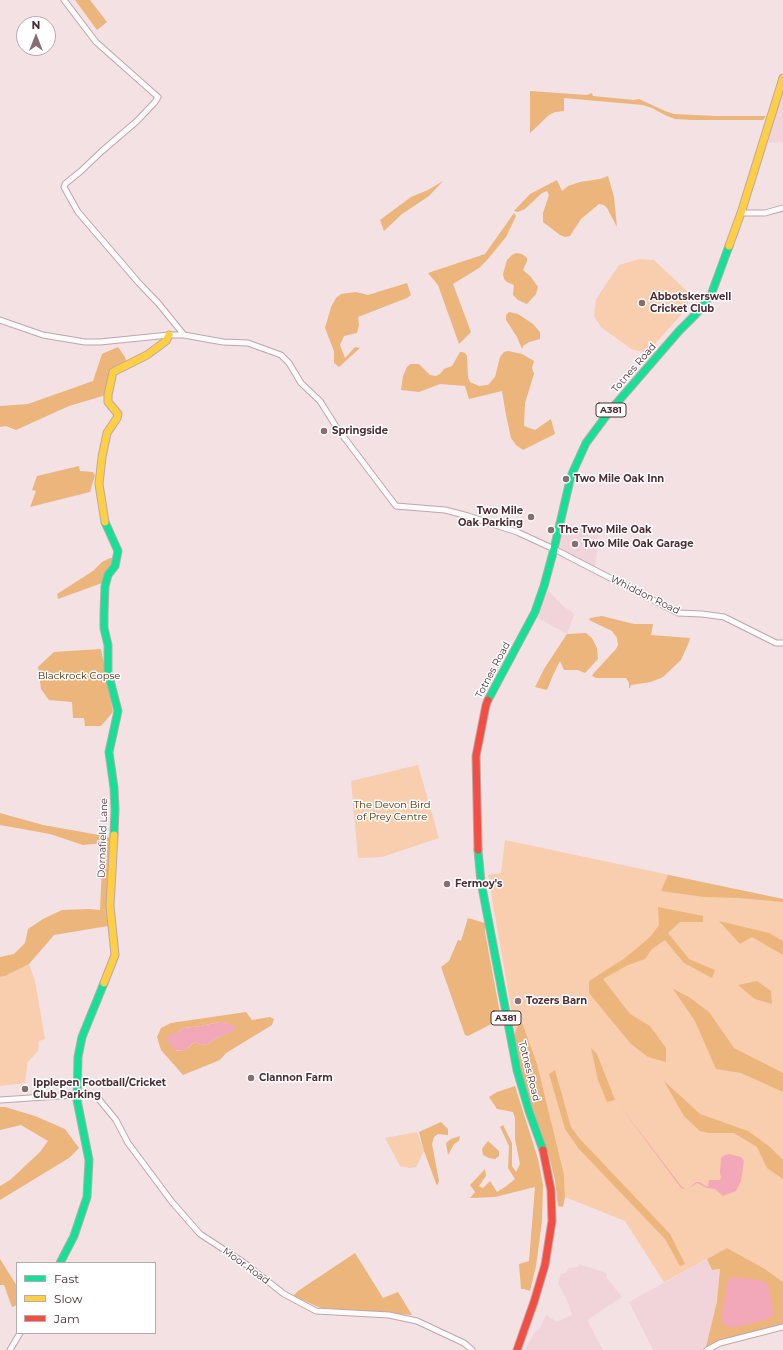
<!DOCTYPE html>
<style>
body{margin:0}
#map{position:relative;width:783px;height:1350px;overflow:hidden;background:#f3e1e4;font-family:Montserrat,sans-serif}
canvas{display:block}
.legend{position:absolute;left:16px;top:1262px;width:140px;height:72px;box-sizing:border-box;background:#fff;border:1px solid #b8abae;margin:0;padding:5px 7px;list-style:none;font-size:12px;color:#4e2e35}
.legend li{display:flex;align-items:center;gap:8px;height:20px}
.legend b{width:20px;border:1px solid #b8abae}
.north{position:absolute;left:16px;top:16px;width:40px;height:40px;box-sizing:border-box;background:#fff;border:1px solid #b8abae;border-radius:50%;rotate:0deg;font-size:11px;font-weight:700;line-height:16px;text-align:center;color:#4e2e35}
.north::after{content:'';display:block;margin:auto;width:14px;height:18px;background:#886d72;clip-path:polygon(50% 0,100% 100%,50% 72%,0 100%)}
</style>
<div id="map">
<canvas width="783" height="1350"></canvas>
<ul class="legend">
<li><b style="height:5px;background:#16e098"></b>Fast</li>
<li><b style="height:5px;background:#ffcf43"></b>Slow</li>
<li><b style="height:5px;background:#f24e42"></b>Jam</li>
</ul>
<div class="north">N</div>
</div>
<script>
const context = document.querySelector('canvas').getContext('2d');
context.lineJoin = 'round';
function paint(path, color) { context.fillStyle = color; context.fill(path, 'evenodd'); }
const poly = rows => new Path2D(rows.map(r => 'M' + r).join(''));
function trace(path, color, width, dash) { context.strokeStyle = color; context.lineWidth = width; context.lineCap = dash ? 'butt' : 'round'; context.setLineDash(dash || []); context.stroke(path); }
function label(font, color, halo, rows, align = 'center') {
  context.font = font + ' Montserrat,sans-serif'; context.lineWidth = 3; context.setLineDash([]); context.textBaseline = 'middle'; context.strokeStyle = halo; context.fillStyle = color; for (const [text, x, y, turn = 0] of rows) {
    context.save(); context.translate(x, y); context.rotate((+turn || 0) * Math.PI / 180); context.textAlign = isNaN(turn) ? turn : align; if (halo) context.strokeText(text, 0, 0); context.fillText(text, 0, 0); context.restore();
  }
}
paint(poly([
 [783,91,783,142,768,143,782,93],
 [565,524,600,531,595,567,559,549],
 [548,590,563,606,572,612,574,615,567,634,538,618],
 [707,1259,712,1270,720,1269,717,1301,706,1347,702,1350,653,1350,629,1302],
 [579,1264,606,1273,607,1278,622,1297,587,1320,603,1350,524,1350,536,1331,539,1330,540,1328,546,1315,557,1322,572,1315,567,1300,558,1283,561,1274,565,1273,569,1268,578,1267]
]), '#f1d4d9');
paint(poly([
 [639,259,654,260,690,294,687,308,647,353,631,349,601,327,594,316,596,299,619,265],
 [418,765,439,838,382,857,358,858,351,781],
 [505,840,783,899,783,1282,765,1269,727,1248,664,1282,625,1221,565,1197,564,1175,541,1119,515,1031,488,875,501,873],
 [29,964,35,981,45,1039,39,1041,38,1051,27,1063,27,1067,25,1083,0,1086,0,977,5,976],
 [417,1132,424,1151,416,1167,410,1168,400,1166,385,1138]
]), '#f8ceae');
paint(poly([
 [75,0,90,0,107,22,97,30],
 [530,91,587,95,592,93,593,96,634,100,639,99,665,111,674,114,715,116,766,116,763,120,692,120,675,119,667,116,652,108,643,105,564,98,564,111,555,112,549,115,530,133],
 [608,176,614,197,617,227,607,208,604,205,599,204,581,219,570,236,565,237,560,235,543,222,543,213,549,195,547,191,542,193,525,209,518,212,514,211,530,194,557,180,562,191,568,186,580,182,600,179],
 [443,181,429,196,402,214,384,231,380,220,411,197,428,190],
 [514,213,516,216,506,237,488,259,479,268,453,284,471,332,459,344,438,285,428,273,485,254],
 [516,253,522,254,527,258,527,261,523,270,531,277,538,287,536,294,527,304,518,300,513,295,514,285,507,282,504,279,503,274,507,260,512,255],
 [407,283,411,295,407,298,358,317,359,325,357,333,344,336,340,345,345,358,355,347,360,348,339,367,334,363,334,351,325,328,331,307,336,298,341,294,356,292,368,295],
 [509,312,518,314,533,324,540,332,540,339,529,342,523,346,522,349,517,337,506,320,506,315],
 [118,347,125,357,126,362,117,369,106,395,69,406,16,430,6,426,0,427,0,406,28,404,93,381,102,354],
 [508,351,522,354,534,361,532,368,534,374,525,403,524,426,535,430,551,419,555,434,523,450,516,445,511,438,506,415,502,391,469,399,465,386,440,384,419,392,401,390,403,376,407,367,410,364,419,364,430,375,436,376,440,374,444,369,452,366,460,352,462,352,465,353,467,356,468,377,470,382,479,386,488,385,495,377,500,357,504,352],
 [79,466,80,471,93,472,95,475,90,492,30,507,36,491,32,490,37,476],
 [110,558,116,558,102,583,58,599,57,594,93,571,102,562],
 [602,616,634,624,653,624,651,635,690,638,689,642,681,660,663,677,651,682,631,685,630,688,629,688,629,683,626,678,596,678,592,676,593,674,616,649,618,645,617,638,612,631,589,620,590,618],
 [586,633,592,638,597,648,598,659,585,673,578,670,564,670,560,661,553,675,547,690,535,687,544,669,567,634],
 [101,649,113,712,101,726,85,726,84,718,73,718,72,702,49,700,41,689,38,667,54,652],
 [0,813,43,825,110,837,107,907,108,926,54,935,29,964,5,976,0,977,0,957,14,954,25,943,28,929,43,919,62,910,89,909,100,910,103,843,83,845,50,834,0,825],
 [668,875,783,899,783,902,739,898,704,897,661,891],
 [658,907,703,916,703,922,680,922,668,933,689,959,715,970,712,978,684,963,665,940,652,949,645,959,628,965,603,979,630,1014,650,1026,666,1048,666,1062,648,1057,631,1044,589,993,589,981,625,958,650,937,659,925],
 [468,918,485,923,485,932,501,1019,468,1036,465,1035,441,967,449,961,458,940,461,941],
 [719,921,769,933,783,941,783,955,752,937,740,944],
 [757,981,771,991,772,1004,755,999,738,985],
 [673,989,689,997,709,1012,734,1048,783,1073,783,1092,741,1073,716,1069,695,1021],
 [246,1012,252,1020,270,1017,274,1019,272,1025,226,1053,220,1060,183,1075,161,1050,157,1037,161,1028,171,1023],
 [219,1022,224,1022,236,1027,228,1033,215,1039,208,1044,201,1045,195,1042,192,1044,187,1049,181,1051,177,1051,169,1042,177,1033,183,1028,201,1026],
 [521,1020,537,1064,564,1175,565,1197,563,1207,558,1206,555,1180,548,1152,521,1074,513,1037],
 [591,1048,597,1054,615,1100,607,1102,598,1080],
 [555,1070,571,1127,580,1139,670,1234,685,1264,680,1266,665,1239,579,1149,565,1129,549,1074],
 [664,1081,700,1114,748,1131,770,1147,783,1160,783,1179,767,1168,757,1147,734,1133,709,1133,700,1131,684,1116],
 [515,1086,538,1159,543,1185,542,1221,536,1266,530,1291,524,1289,521,1289,519,1264,529,1261,535,1187,495,1197,470,1198,475,1192,470,1185,485,1169,486,1176,479,1186,483,1188,490,1181,497,1192,505,1187,515,1179,508,1168,509,1146,500,1127,503,1125,512,1143,512,1166,516,1172,520,1164,515,1139,515,1118,513,1112,497,1109,489,1097,497,1092],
 [0,1107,5,1107,35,1116,65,1129,79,1148,69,1158,0,1200,0,1186,10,1180,40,1152,48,1141,21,1125,0,1130],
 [441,1122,448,1129,448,1135,438,1134,434,1137,432,1144,439,1181,437,1186,424,1151,419,1132],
 [460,1136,459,1141,454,1144,448,1155,446,1143,451,1139],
 [488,1141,499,1151,499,1156,495,1159,489,1158,483,1155,482,1149],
 [727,1248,765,1269,783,1282,783,1324,725,1339,706,1347,717,1301,720,1269,712,1270,707,1259],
 [355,1253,383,1298,398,1292,412,1315,321,1308,293,1296,298,1291],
 [0,1259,17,1286,17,1305,12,1307,4,1285,0,1285]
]), '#ebb57c');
paint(poly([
 [219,1022,224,1022,237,1027,234,1031,215,1039,208,1044,201,1045,195,1042,192,1044,186,1050,181,1051,175,1050,166,1040,167,1037,173,1033,177,1033,183,1028,201,1026],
 [620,1106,682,1187,686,1189,681,1188],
 [729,1154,741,1157,744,1161,741,1181,736,1191,723,1196,715,1189,707,1188,697,1183,688,1189,696,1182,699,1182,708,1187,709,1180,720,1180,721,1178,720,1172,721,1158,723,1156],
 [731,1277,760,1280,766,1283,769,1290,773,1310,774,1314,772,1317,765,1320,732,1328,724,1324,722,1320,722,1313,728,1280]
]), '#f2a8b8');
const street = poly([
 [64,0,96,42,158,97,155,102,137,121,102,151,81,171,65,184,64,187,78,212,138,282,159,304,184,335],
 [741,213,765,213,783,208],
 [0,320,43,335,85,342,100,342,169,335,184,335,223,342,248,343,281,355,289,363,301,383,320,401,337,428,396,506,445,510,468,516,517,532,554,549,678,613,702,614,724,617,776,643,783,643],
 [0,1100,89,1094,97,1097,116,1120,128,1143,140,1159,172,1202,200,1234,243,1262,284,1294,316,1311,389,1315,417,1321,464,1343,472,1350],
 [10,1350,20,1333],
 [707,1350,720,1343,783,1327]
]);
const fast = poly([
 [105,522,118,551,115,566,108,575,105,586,104,613,104,628,108,645,108,672,118,711,109,752,114,788,115,809,114,835],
 [488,700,535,612,544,586,554,549,571,476,586,443,609,412,679,331,696,314,711,295,729,246],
 [478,850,481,882,517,1070,529,1111,543,1150],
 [60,1263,74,1236,87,1197,89,1160,77,1100,78,1057,82,1037,104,983]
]);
const slow = poly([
 [729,246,741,213,783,78],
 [105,522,99,484,102,457,107,433,117,418,118,414,108,402,108,395,113,372,147,355,166,341,169,335],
 [104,983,115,955,110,906,114,835]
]);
const jam = poly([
 [478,850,476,756,486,705,488,700],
 [517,1350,534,1302,545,1265,552,1221,551,1190,543,1150]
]);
trace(street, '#bda7ab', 7);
trace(fast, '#bda7ab', 9);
trace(slow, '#bda7ab', 9);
trace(jam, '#bda7ab', 9);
trace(street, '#fdfafb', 5);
trace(fast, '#16e098', 7);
trace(slow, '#ffcf43', 7);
trace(jam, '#f24e42', 7);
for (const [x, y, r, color] of [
 [642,303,4,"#886d72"],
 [324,431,4,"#886d72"],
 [566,479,4,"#886d72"],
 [531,517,4,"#886d72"],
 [551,530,4,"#886d72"],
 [575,544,4,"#886d72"],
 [447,884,4,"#886d72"],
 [518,1001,4,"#886d72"],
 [251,1078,4,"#886d72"],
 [25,1089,4,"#886d72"]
]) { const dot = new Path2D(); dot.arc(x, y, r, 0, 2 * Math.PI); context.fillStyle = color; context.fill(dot); trace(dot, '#fff', 1.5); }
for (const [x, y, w] of [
 [611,410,30],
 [506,1018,30]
]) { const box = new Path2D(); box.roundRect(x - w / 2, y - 7, w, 14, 3); context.fillStyle = '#fff'; context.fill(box); trace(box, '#4e2e35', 1); }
label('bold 9px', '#4e2e35', null, [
 ["A381",611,410],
 ["A381",506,1018]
]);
label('bold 10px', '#4e2e35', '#fff', [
 ["Abbotskerswell",650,297],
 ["Cricket Club",650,309],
 ["Springside",332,431],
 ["Two Mile Oak Inn",574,479],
 ["Two Mile",523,511,"right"],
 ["Oak Parking",523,523,"right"],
 ["The Two Mile Oak",559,530],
 ["Two Mile Oak Garage",583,544],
 ["Fermoy's",455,884],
 ["Tozers Barn",526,1001],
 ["Clannon Farm",259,1078],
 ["Ipplepen Football/Cricket",33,1083],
 ["Club Parking",33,1095]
], 'left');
label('10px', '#4e2e35', '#fff', [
 ["Totnes Road",634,368,-49],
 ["Whiddon Road",645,595,26],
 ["Totnes Road",493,670,-62],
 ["Dornafield Lane",103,838,-88],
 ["Totnes Road",529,1071,76],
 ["Moor Road",246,1266,36]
]);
label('10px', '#4b2a00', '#fff', [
 ["Blackrock Copse",79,676],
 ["The Devon Bird",392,805],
 ["of Prey Centre",392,817]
]);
</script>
